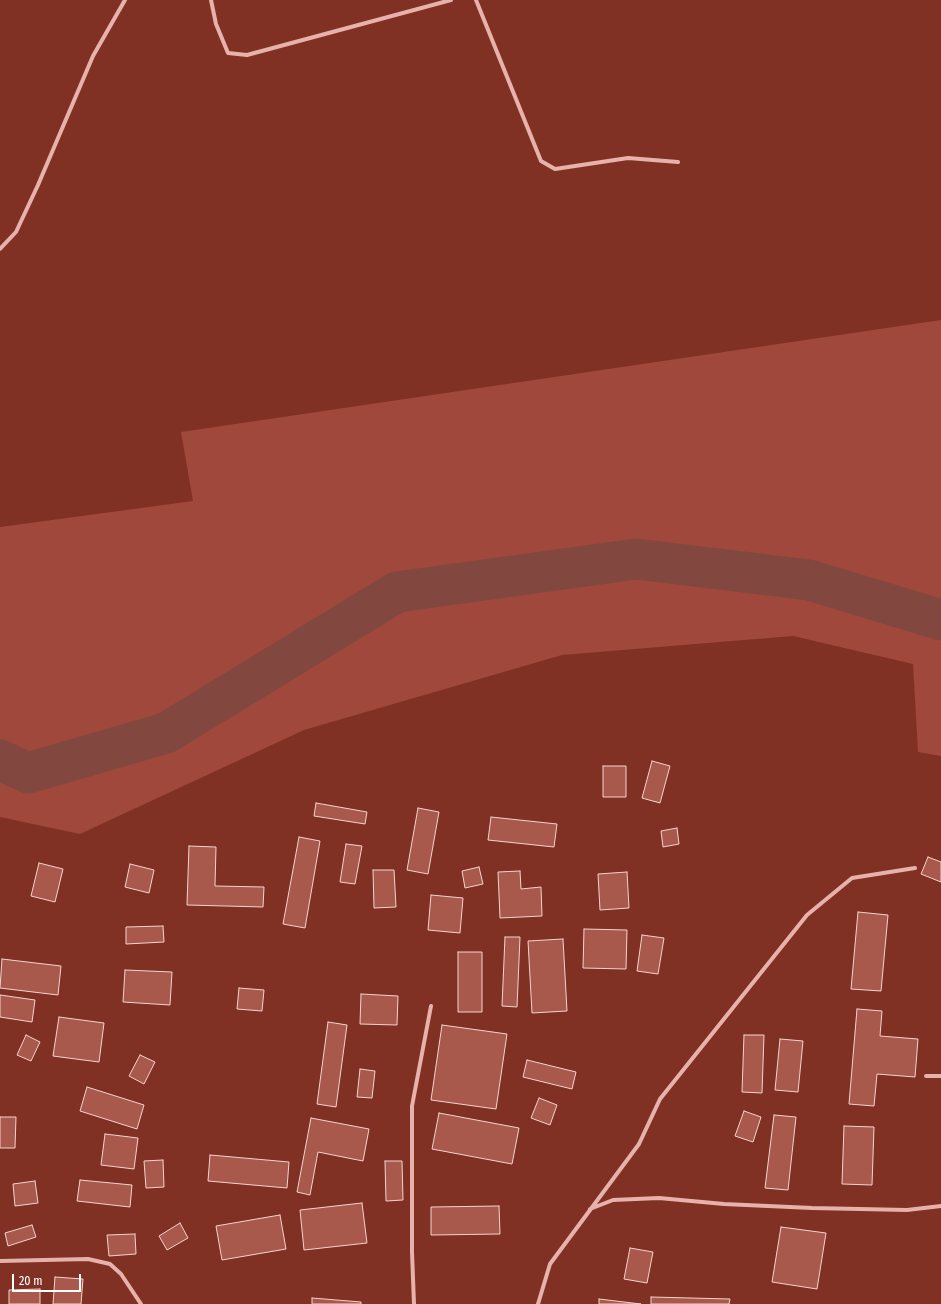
<!DOCTYPE html>
<style>
body{margin:0}
#map{position:relative;width:941px;height:1304px;overflow:hidden;background:#803124;font-family:"Fira Sans Condensed",sans-serif}
canvas{display:block}
.scale{position:absolute;left:12px;top:1274px;width:69px;height:18px;box-sizing:border-box;border:2px solid #fff;border-top:0;padding-left:5px;font-size:12px;line-height:14px;white-space:nowrap;color:#fff;-webkit-text-stroke:3px #803124;paint-order:stroke}
</style>
<div id="map">
<canvas width="941" height="1304"></canvas>
<div class="scale">20 m</div>
</div>
<script>
const context = document.querySelector('canvas').getContext('2d');
context.lineJoin = 'round';
function paint(path, color) { context.fillStyle = color; context.fill(path, 'evenodd'); }
const poly = rows => new Path2D(rows.map(r => 'M' + r).join(''));
function trace(path, color, width, dash) { context.strokeStyle = color; context.lineWidth = width; context.lineCap = dash ? 'butt' : 'round'; context.setLineDash(dash || []); context.stroke(path); }
paint(poly([
 [941,320,941,756,918,752,913,664,793,636,562,655,304,730,80,834,0,817,0,527,193,501,181,432]
]), '#9f483b');
trace(poly([
 [0,760,28,773,166,733,397,592,636,559,809,580,941,620]
]), '#82483f', 41);
const building = poly([
 [652,761,670,766,660,803,642,798,652,761],
 [603,766,626,766,626,797,603,797,603,766],
 [316,803,367,812,365,824,314,816,316,803],
 [418,808,439,812,428,874,407,870,418,808],
 [491,817,557,824,554,847,488,840,491,817],
 [677,828,679,844,663,847,661,831,677,828],
 [299,837,320,841,305,928,283,924,299,837],
 [346,844,362,846,355,884,340,882,346,844],
 [189,846,216,847,215,886,264,887,263,907,187,905,189,846],
 [928,857,941,862,941,882,921,874,928,857],
 [39,863,63,869,55,902,31,896,39,863],
 [130,864,154,870,149,893,125,887,130,864],
 [479,867,483,884,465,888,462,871,479,867],
 [373,870,394,870,396,907,374,908,373,870],
 [520,871,521,889,541,887,542,916,500,918,498,872,520,871],
 [627,872,629,908,600,910,598,874,627,872],
 [431,895,463,898,460,933,428,930,431,895],
 [858,912,888,915,881,991,851,989,858,912],
 [163,926,164,942,126,944,126,927,163,926],
 [584,929,627,930,626,969,583,968,584,929],
 [642,935,664,938,658,974,637,971,642,935],
 [505,937,520,937,517,1007,502,1006,505,937],
 [563,939,567,1011,532,1013,528,941,563,939],
 [458,952,482,952,482,1012,458,1012,458,952],
 [2,959,61,966,58,995,0,988,2,959],
 [125,970,172,972,170,1005,123,1002,125,970],
 [239,988,264,990,262,1011,237,1009,239,988],
 [361,994,398,996,397,1025,360,1024,361,994],
 [0,995,35,1000,32,1022,0,1017,0,995],
 [857,1009,882,1011,880,1036,918,1039,915,1077,877,1074,874,1106,849,1104,857,1009],
 [59,1017,104,1023,99,1062,53,1056,59,1017],
 [328,1022,347,1025,336,1107,317,1104,328,1022],
 [442,1025,507,1034,496,1109,431,1100,442,1025],
 [26,1035,40,1042,31,1061,17,1055,26,1035],
 [744,1035,764,1035,762,1093,742,1092,744,1035],
 [780,1039,803,1041,798,1092,775,1090,780,1039],
 [140,1055,155,1062,144,1084,129,1076,140,1055],
 [527,1060,576,1072,572,1089,523,1077,527,1060],
 [360,1069,375,1071,372,1098,357,1097,360,1069],
 [87,1087,144,1105,137,1129,80,1111,87,1087],
 [539,1098,557,1105,550,1125,531,1118,539,1098],
 [744,1111,761,1117,753,1142,735,1136,744,1111],
 [439,1113,519,1128,512,1164,432,1149,439,1113],
 [774,1115,796,1117,788,1190,765,1188,774,1115],
 [0,1117,16,1117,15,1148,0,1148,0,1117],
 [311,1118,369,1129,363,1161,318,1152,310,1195,297,1192,311,1118],
 [844,1126,874,1127,872,1185,842,1184,844,1126],
 [105,1134,138,1138,134,1169,101,1165,105,1134],
 [210,1155,289,1162,287,1188,208,1181,210,1155],
 [163,1160,164,1187,146,1188,144,1161,163,1160],
 [385,1161,402,1161,403,1200,386,1201,385,1161],
 [80,1180,132,1185,130,1207,77,1201,80,1180],
 [35,1181,38,1203,15,1206,13,1184,35,1181],
 [362,1203,367,1243,304,1250,300,1210,362,1203],
 [499,1206,500,1234,431,1235,431,1207,499,1206],
 [280,1215,286,1249,222,1260,216,1226,280,1215],
 [180,1223,188,1238,167,1250,159,1236,180,1223],
 [32,1225,36,1237,8,1246,5,1233,32,1225],
 [781,1227,826,1233,817,1289,772,1282,781,1227],
 [135,1234,136,1254,109,1256,107,1235,135,1234],
 [630,1248,653,1252,647,1283,624,1279,630,1248],
 [55,1277,83,1279,81,1304,53,1304,55,1277],
 [40,1289,40,1304,9,1304,9,1290,40,1289],
 [651,1297,730,1299,729,1304,651,1304,651,1297],
 [312,1298,361,1302,361,1304,312,1304,312,1298],
 [599,1299,641,1304,599,1304,599,1299]
]);
paint(building, '#a9594c');
trace(building, '#f5d3ce', 1);
trace(poly([
 [211,0,216,24,228,53,247,55,451,0],
 [476,0,541,161,555,169,628,158,678,162],
 [0,249,16,232,38,185,93,56,125,0],
 [926,1076,941,1076],
 [590,1209,613,1200,659,1198,724,1204,812,1208,907,1210,941,1206],
 [0,1261,88,1259,110,1264,121,1274,141,1304],
 [414,1304,412,1252,412,1106,431,1006],
 [538,1304,550,1264,639,1144,660,1099,807,915,852,878,915,868]
]), '#e7b2ab', 4);
</script>
